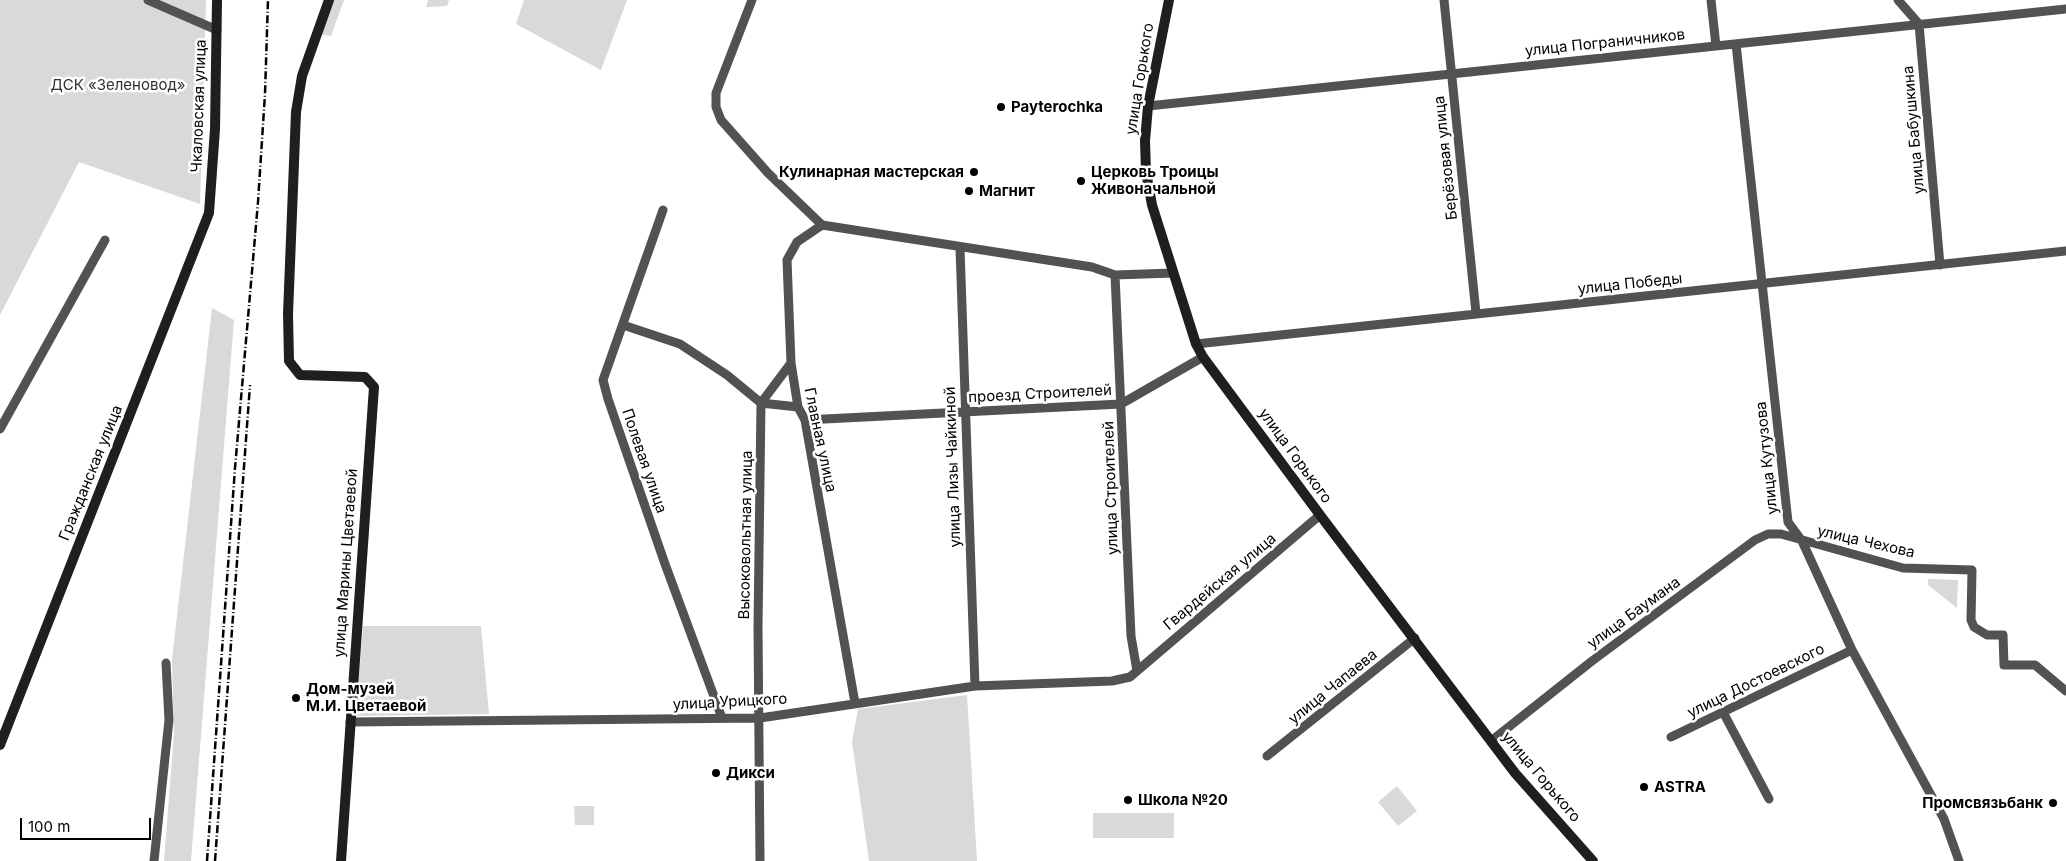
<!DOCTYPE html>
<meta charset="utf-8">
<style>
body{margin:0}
#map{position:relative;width:2066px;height:861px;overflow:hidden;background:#fff;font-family:Inter,sans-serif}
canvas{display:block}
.scale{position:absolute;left:20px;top:818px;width:131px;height:22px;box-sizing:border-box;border:2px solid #000;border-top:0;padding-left:6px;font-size:15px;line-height:18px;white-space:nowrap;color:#000;-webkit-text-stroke:4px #fff;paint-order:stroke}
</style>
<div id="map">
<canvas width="2066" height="861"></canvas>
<div class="scale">100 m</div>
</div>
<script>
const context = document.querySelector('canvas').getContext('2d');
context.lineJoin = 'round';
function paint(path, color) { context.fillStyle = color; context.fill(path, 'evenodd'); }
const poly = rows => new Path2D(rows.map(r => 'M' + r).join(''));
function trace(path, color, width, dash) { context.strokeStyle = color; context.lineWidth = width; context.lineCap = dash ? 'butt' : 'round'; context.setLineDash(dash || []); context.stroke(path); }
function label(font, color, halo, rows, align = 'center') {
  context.font = font + ' Inter,sans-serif'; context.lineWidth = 5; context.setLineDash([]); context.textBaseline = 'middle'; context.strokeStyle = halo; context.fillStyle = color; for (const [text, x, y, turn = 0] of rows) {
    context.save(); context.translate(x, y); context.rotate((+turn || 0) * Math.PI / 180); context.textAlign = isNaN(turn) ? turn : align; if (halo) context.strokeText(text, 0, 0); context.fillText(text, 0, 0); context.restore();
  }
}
paint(poly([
 [0,0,206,0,200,204,79,162,0,315],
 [334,0,344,0,331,36,321,35],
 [428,0,449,0,447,6,426,7],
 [524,0,627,0,601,70,516,24],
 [212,308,234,320,191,861,164,861,174,733,172,660],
 [1928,579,1958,580,1957,608,1928,585],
 [363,626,481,626,489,714,356,716],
 [967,695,977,861,869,861,852,742,858,709],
 [1397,786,1417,811,1398,826,1378,802],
 [574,806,594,806,594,825,575,825],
 [1093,813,1174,813,1174,838,1093,838]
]), '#d9d9d9');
trace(poly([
 [148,0,217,30],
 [752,0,716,93,716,107,721,120,768,173,822,225,1092,267,1115,275,1173,273],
 [1444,0,1476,313],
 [1711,0,1716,46],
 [1898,0,1919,24,1940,265],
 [1736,44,1788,522,1802,541,1852,650,1944,819,1959,861],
 [1148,106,2066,9],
 [663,210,603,380,608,399,665,564,722,718],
 [822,225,797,242,787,260,791,363,798,407,805,420,855,703],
 [960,248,975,686],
 [1115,275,1131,636,1137,671],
 [623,325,680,344,727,375,761,403,798,407],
 [1196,344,2066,251],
 [805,420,1121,404,1203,357],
 [0,429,105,240],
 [1723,712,1769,799],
 [350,722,760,718,975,686,1112,681,1130,677,1137,671,1320,515],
 [1671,737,1852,650],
 [1491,741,1592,661,1755,540,1768,534,1781,534,1903,568,1972,570,1971,620,1974,627,1987,635,2003,635,2004,665,2035,665,2066,691],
 [1267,756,1415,638],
 [154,861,169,720,166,663],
 [760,861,758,627,761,403,791,363]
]), '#525252', 9);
trace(poly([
 [329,0,302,76,296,112,288,314,289,361,300,375,365,377,374,387,341,861],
 [1169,0,1148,106,1145,141,1146,172,1152,205,1196,344,1203,357,1320,515,1515,773,1593,861],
 [0,745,209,213,215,129,217,0]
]), '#1f1f1f', 10);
trace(poly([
 [207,861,235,468,258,202,265,94,268,0],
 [215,861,250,385]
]), '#000', 2.5, [8, 2.5, 1, 2.5]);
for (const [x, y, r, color] of [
 [1001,107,5,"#000"],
 [974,172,5,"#000"],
 [1081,181,5,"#000"],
 [969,191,5,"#000"],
 [296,698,5,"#000"],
 [716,773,5,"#000"],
 [1644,787,5,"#000"],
 [1128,800,5,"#000"],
 [2053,803,5,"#000"]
]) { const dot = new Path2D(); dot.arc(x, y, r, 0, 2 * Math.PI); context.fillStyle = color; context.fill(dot); trace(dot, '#fff', 2); }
label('15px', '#000', '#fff', [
 ["улица Пограничников",1605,43,-6],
 ["улица Горького",1140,79,-81],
 ["Чкаловская улица",199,106,-88],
 ["улица Бабушкина",1914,130,-95],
 ["Берёзовая улица",1446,158,-96],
 ["улица Победы",1630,284,-6],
 ["проезд Строителей",1040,394,-3],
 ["Главная улица",820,440,78],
 ["улица Горького",1295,456,54],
 ["улица Кутузова",1767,458,-96],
 ["Полевая улица",644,461,71],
 ["улица Лизы Чайкиной",953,467,-92],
 ["Гражданская улица",91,473,-68],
 ["улица Строителей",1111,488,-92],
 ["Высоковольтная улица",746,535,-89],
 ["улица Чехова",1866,542,13],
 ["улица Марины Цветаевой",346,563,-86],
 ["Гвардейская улица",1220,582,-40],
 ["улица Баумана",1634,613,-36],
 ["улица Достоевского",1756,681,-26],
 ["улица Чапаева",1333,687,-39],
 ["улица Урицкого",730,702,-3],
 ["улица Горького",1541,777,50]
]);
label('15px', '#303030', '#fff', [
 ["ДСК «Зеленовод»",118,85]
]);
label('bold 15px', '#000', '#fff', [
 ["Payterochka",1011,107],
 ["Кулинарная мастерская",964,172,"right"],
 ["Церковь Троицы",1091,172],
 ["Живоначальной",1091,189],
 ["Магнит",979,191],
 ["Дом-музей",306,689],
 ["М.И. Цветаевой",306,706],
 ["Дикси",726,773],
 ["ASTRA",1654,787],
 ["Школа №20",1138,800],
 ["Промсвязьбанк",2043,803,"right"]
], 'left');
</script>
